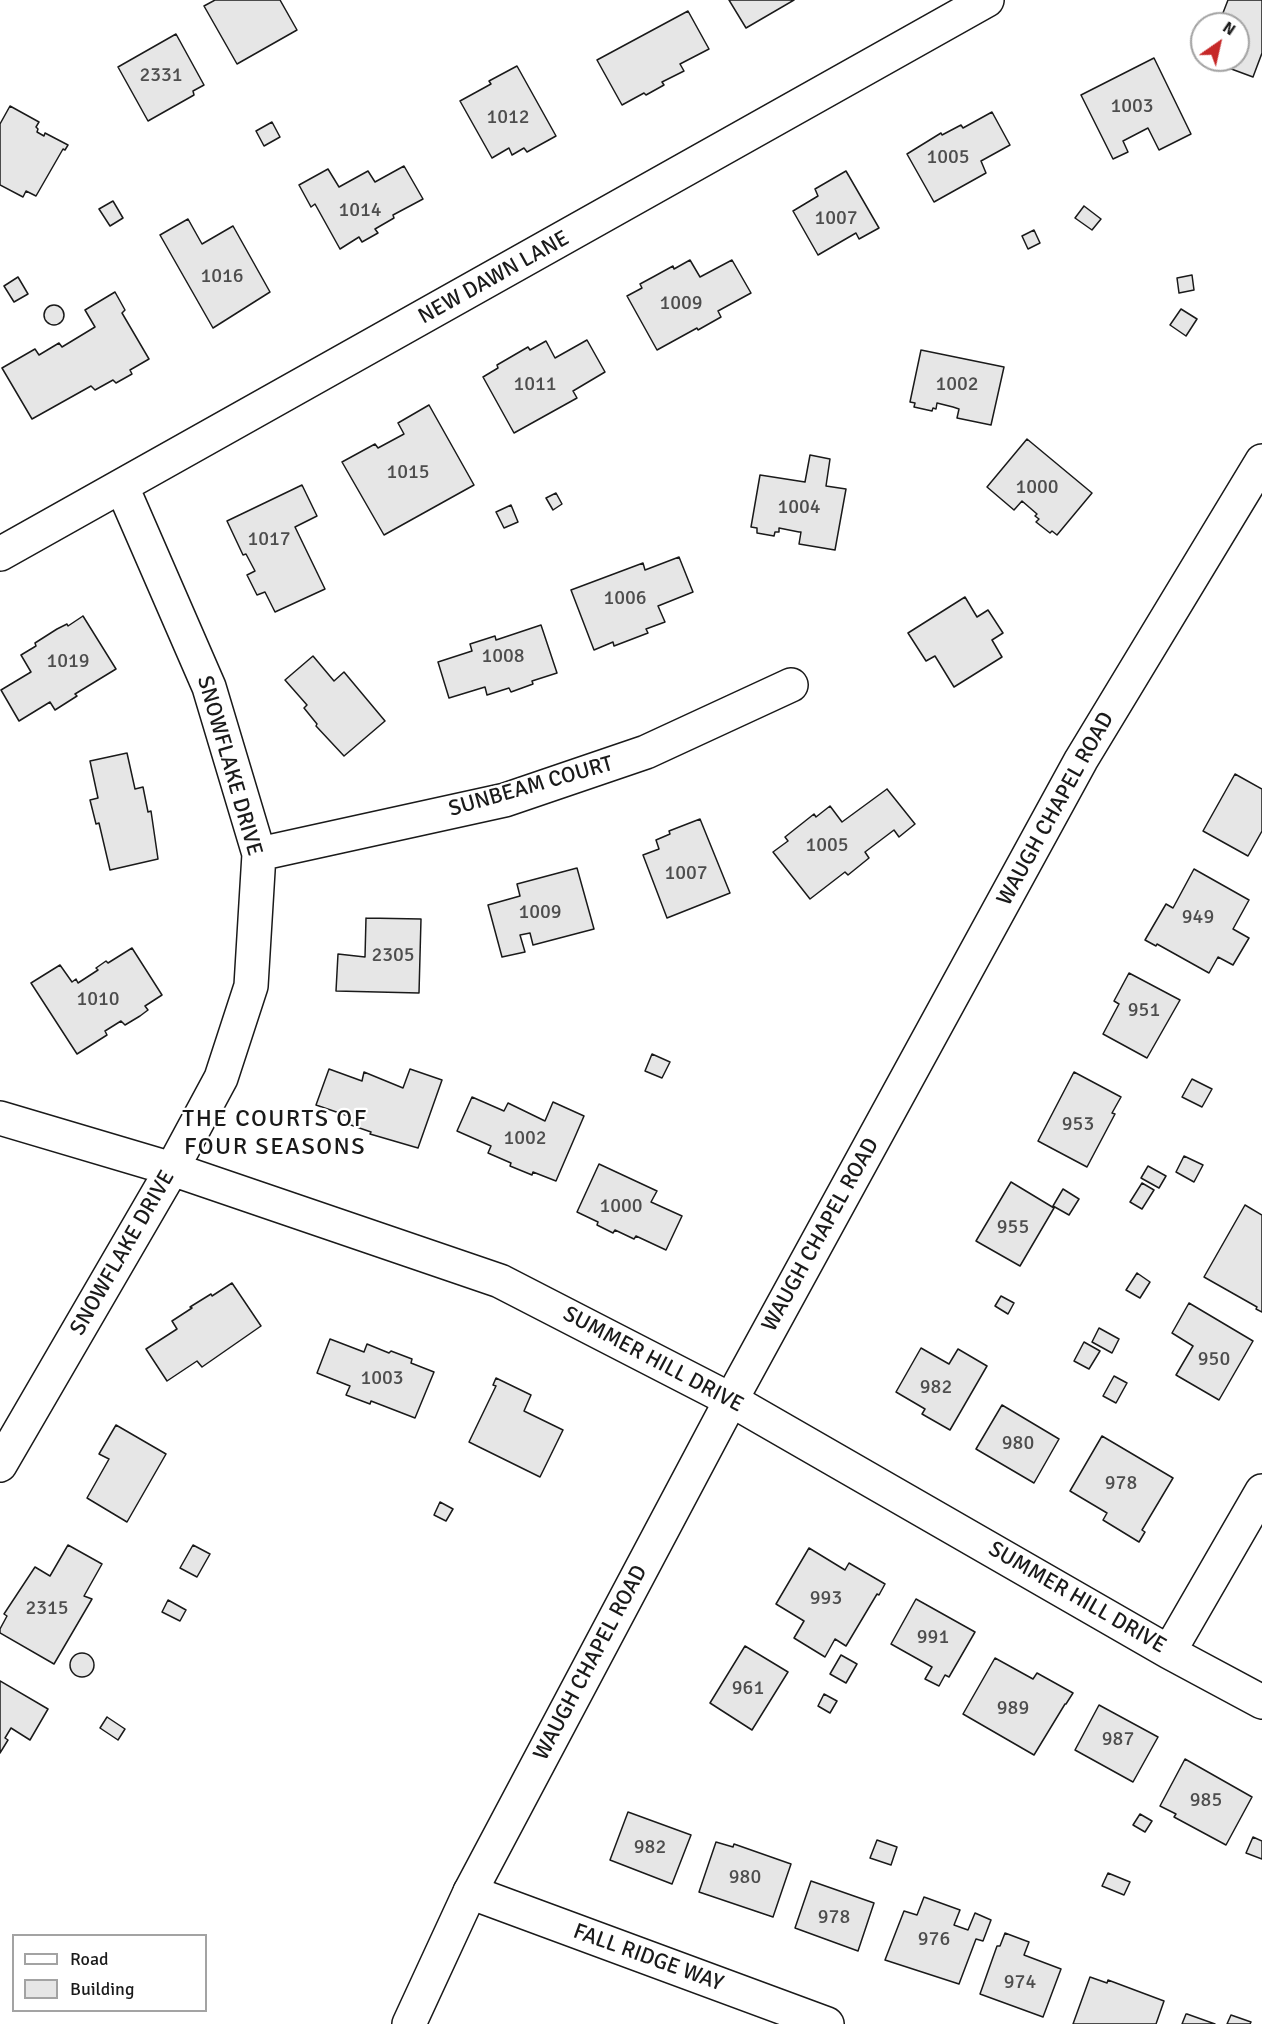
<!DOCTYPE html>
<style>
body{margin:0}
#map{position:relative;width:1262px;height:2024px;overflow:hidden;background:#fff;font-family:Signika,sans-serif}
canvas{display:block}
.legend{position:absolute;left:12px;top:1934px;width:195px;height:78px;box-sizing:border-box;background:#fff;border:2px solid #a3a3a3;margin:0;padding:8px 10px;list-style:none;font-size:18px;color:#1a1a1a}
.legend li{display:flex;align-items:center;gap:12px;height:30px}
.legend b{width:30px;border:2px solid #a3a3a3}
.north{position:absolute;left:1190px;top:12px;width:60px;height:60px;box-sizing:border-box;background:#fff;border:2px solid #a3a3a3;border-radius:50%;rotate:34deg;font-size:16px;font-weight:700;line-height:24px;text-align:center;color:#1a1a1a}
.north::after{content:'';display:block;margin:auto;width:21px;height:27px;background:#c62828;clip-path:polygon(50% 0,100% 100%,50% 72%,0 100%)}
</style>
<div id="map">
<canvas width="1262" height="2024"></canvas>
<ul class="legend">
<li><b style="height:8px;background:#fff"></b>Road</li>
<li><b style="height:16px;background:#e6e6e6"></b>Building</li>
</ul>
<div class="north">N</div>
</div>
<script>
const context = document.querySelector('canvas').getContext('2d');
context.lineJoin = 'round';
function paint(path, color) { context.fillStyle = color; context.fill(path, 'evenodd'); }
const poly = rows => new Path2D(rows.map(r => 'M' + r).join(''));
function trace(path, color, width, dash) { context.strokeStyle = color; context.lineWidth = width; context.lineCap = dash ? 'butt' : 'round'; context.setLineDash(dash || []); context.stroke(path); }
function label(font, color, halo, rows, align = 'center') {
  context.font = font + ' Signika,sans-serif'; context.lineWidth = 4.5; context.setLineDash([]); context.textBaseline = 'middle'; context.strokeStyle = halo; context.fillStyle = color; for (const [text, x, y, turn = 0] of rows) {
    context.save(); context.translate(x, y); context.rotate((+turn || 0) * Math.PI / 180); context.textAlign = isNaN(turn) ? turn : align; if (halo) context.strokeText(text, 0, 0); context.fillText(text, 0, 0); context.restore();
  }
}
const building = poly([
 [215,0,280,0,297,30,237,64,204,6,215,0],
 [729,0,794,0,746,28,729,0],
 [1228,0,1262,0,1262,53,1253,77,1207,60,1238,60,1238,24,1216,24,1218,17,1221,18,1228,0],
 [688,11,709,49,680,64,684,71,662,82,664,85,646,95,644,93,622,105,597,60,688,11],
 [176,34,204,85,193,91,194,95,148,121,118,67,176,34],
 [1154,58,1191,134,1159,150,1148,128,1123,141,1128,152,1113,159,1081,95,1154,58],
 [517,66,556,136,527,152,524,148,512,155,509,148,492,158,460,101,491,84,489,81,517,66],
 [10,106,39,122,36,127,38,129,37,132,44,136,45,133,68,145,65,150,63,149,36,196,26,191,23,197,0,185,0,124,10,106],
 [992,112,1010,145,981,161,986,173,934,202,907,154,941,133,942,135,961,125,963,128,992,112],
 [272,122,280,137,264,146,256,131,272,122],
 [404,166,423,199,393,215,394,218,375,229,378,233,362,242,359,237,340,249,315,204,311,207,299,185,328,169,339,187,368,171,375,182,404,166],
 [846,171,879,228,859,239,856,233,818,255,793,211,818,196,815,189,846,171],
 [113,201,123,218,110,226,99,209,113,201],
 [1084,206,1101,219,1092,230,1075,218,1084,206],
 [188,219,202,244,233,226,270,292,213,328,160,235,188,219],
 [1034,230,1040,243,1028,249,1022,236,1034,230],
 [690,260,700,277,732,260,751,293,718,311,721,317,698,330,697,328,657,350,627,296,642,288,640,284,653,277,673,266,674,269,690,260],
 [1192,275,1194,290,1179,293,1177,278,1192,275],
 [18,277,28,294,14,302,4,286,18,277],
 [115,292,125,310,122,313,149,359,130,370,132,374,116,383,113,380,95,390,91,386,32,419,2,368,35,349,39,355,59,343,62,347,95,327,85,310,115,292],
 '44 315a10 10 0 1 1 20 0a10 10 0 1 1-20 0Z',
 [1181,309,1197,319,1186,336,1170,325,1181,309],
 [587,340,605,372,573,391,577,398,514,433,483,377,498,368,497,365,528,347,530,350,546,341,555,358,587,340],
 [921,350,1004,367,991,425,957,418,959,409,953,407,937,403,936,409,933,408,932,411,914,407,915,403,910,402,921,350],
 [429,405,474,485,384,535,342,462,375,444,378,448,404,434,398,423,429,405],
 [1027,439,1092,493,1057,535,1052,531,1050,533,1036,522,1039,519,1035,516,1037,514,1022,501,1014,510,987,487,1027,439],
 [810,455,830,459,826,486,846,489,835,550,799,544,801,532,799,532,779,528,779,532,775,532,774,536,757,533,757,528,751,527,760,475,805,482,810,455],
 [302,485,317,516,295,527,325,589,275,612,265,592,257,595,247,575,255,571,246,554,243,555,227,521,302,485],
 [556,493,562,504,553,510,546,498,556,493],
 [511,505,518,522,504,528,496,512,511,505],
 [679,557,693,592,658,606,665,622,646,629,648,633,614,646,613,642,594,650,571,590,643,563,645,570,679,557],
 [965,597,977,617,988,610,1003,633,992,640,1002,657,954,687,935,656,926,661,908,633,965,597],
 [83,616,116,669,75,694,77,696,55,710,50,702,19,721,1,690,31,672,21,655,36,646,35,643,57,629,67,624,68,626,83,616],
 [541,625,557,673,532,681,533,684,511,692,509,688,487,695,485,687,449,698,438,662,472,651,470,644,495,636,496,640,541,625],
 [313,656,334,681,344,672,385,721,344,756,316,726,317,724,304,708,307,705,285,680,313,656],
 [127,753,135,789,143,787,148,812,151,811,158,859,110,870,99,823,96,824,90,800,98,798,90,761,127,753],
 [1235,774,1262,789,1262,831,1248,856,1203,831,1235,774],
 [887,789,915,824,899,837,894,830,865,852,869,858,848,875,845,872,810,899,773,852,788,841,785,837,814,814,816,817,830,806,842,822,887,789],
 [700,819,730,893,667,918,643,855,659,849,656,840,670,834,669,831,700,819],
 [577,868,594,929,533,945,530,933,520,935,525,952,502,957,488,905,520,896,517,884,577,868],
 [1194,869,1249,900,1233,929,1249,938,1233,965,1218,957,1209,973,1157,944,1156,946,1145,940,1166,904,1173,908,1194,869],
 [366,918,421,919,419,993,336,991,338,954,365,957,366,918],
 [132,948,162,995,145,1006,148,1010,140,1016,125,1025,121,1021,105,1031,107,1035,77,1054,31,983,60,965,72,982,76,979,78,983,98,970,96,968,106,961,108,963,132,948],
 [1129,973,1180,1000,1147,1058,1103,1034,1119,1004,1114,1001,1129,973],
 [652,1054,670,1062,662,1078,645,1071,652,1054],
 [329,1069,362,1081,364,1072,403,1088,410,1069,442,1080,418,1148,370,1134,371,1132,348,1124,351,1117,316,1105,329,1069],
 [1074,1072,1121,1097,1112,1113,1115,1114,1087,1167,1038,1141,1074,1072],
 [1192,1079,1212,1089,1202,1107,1182,1097,1192,1079],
 [472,1097,504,1111,508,1103,545,1121,553,1102,584,1116,556,1181,533,1172,532,1175,510,1166,511,1163,488,1153,491,1146,457,1131,472,1097],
 [1184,1156,1203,1165,1194,1182,1176,1172,1184,1156],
 [599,1164,657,1191,651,1202,682,1216,666,1250,636,1236,634,1239,615,1230,613,1233,597,1225,598,1222,577,1212,599,1164],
 [1148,1166,1166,1176,1159,1188,1141,1178,1148,1166],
 [1011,1182,1054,1208,1020,1266,976,1241,1011,1182],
 [1142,1183,1154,1190,1142,1209,1130,1202,1142,1183],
 [1063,1189,1079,1199,1069,1215,1053,1206,1063,1189],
 [1245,1205,1262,1215,1262,1312,1256,1309,1257,1307,1204,1277,1245,1205],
 [1137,1273,1150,1282,1140,1298,1126,1290,1137,1273],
 [232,1283,261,1326,202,1367,197,1361,167,1381,146,1349,177,1329,172,1321,192,1308,190,1307,211,1294,212,1296,232,1283],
 [1001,1296,1014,1303,1008,1314,995,1306,1001,1296],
 [1189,1303,1253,1341,1219,1400,1176,1375,1193,1346,1172,1333,1189,1303],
 [1099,1328,1119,1339,1112,1353,1092,1342,1099,1328],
 [330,1339,364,1352,367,1344,389,1353,391,1351,412,1359,411,1363,434,1372,415,1418,371,1401,370,1404,346,1395,350,1386,317,1373,330,1339],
 [1084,1342,1100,1351,1089,1369,1074,1361,1084,1342],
 [921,1348,949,1364,958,1349,987,1366,950,1430,922,1414,925,1409,896,1392,921,1348],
 [1114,1376,1127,1383,1116,1403,1103,1396,1114,1376],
 [496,1378,531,1395,524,1411,563,1430,540,1477,469,1442,496,1386,493,1385,496,1378],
 [1002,1405,1059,1439,1034,1483,976,1449,1002,1405],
 [116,1425,166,1454,127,1522,87,1498,109,1459,99,1454,116,1425],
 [1102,1436,1173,1478,1142,1530,1145,1532,1139,1542,1103,1520,1107,1513,1070,1491,1102,1436],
 [440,1502,453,1509,446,1521,434,1515,440,1502],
 [68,1545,102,1564,84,1596,92,1599,54,1664,0,1633,0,1629,7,1616,4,1614,35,1567,50,1576,68,1545],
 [193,1545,210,1554,197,1577,180,1568,193,1545],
 [809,1548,845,1570,849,1563,885,1584,879,1595,877,1594,846,1646,835,1639,825,1657,794,1638,804,1621,776,1604,809,1548],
 [916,1599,975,1632,949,1677,945,1675,939,1686,925,1679,932,1667,891,1644,916,1599],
 [168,1600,186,1610,180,1621,162,1612,168,1600],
 [745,1646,788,1672,752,1730,710,1703,745,1646],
 '70 1665a12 12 0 1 1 24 0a12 12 0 1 1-24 0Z',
 [841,1655,857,1664,846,1683,830,1674,841,1655],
 [995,1658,1033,1679,1037,1673,1073,1693,1066,1704,1065,1704,1034,1755,963,1714,995,1658],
 [0,1681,48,1709,30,1740,11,1728,5,1738,8,1740,0,1753,0,1681],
 [824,1694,837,1701,830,1713,818,1706,824,1694],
 [1099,1705,1158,1737,1133,1782,1075,1750,1099,1705],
 [107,1717,125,1729,118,1740,100,1728,107,1717],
 [1185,1759,1252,1797,1226,1845,1174,1817,1176,1814,1160,1806,1185,1759],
 [628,1812,691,1835,672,1884,610,1860,628,1812],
 [1140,1814,1152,1821,1145,1832,1133,1825,1140,1814],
 [1253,1837,1262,1841,1262,1859,1246,1853,1253,1837],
 [877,1840,897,1847,891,1865,870,1858,877,1840],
 [716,1842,733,1847,734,1844,791,1864,773,1917,699,1892,716,1842],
 [1108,1873,1130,1882,1124,1895,1102,1886,1108,1873],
 [811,1881,874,1903,858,1951,795,1928,811,1881],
 [924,1897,960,1910,954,1925,968,1930,975,1913,991,1920,983,1941,976,1939,959,1984,885,1960,904,1911,917,1915,924,1897],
 [1005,1933,1029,1942,1024,1955,1061,1969,1043,2017,980,1994,997,1946,1000,1946,1005,1933],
 [1090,1977,1107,1983,1108,1980,1164,2001,1156,2024,1073,2024,1090,1977],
 [1186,2014,1187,2014,1215,2024,1182,2024,1186,2014],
 [1231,2015,1251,2022,1250,2024,1227,2024,1231,2015]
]);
paint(building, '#e6e6e6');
trace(building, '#1a1a1a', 1.5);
const street = poly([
 [0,554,987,0],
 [259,854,505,800,646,752,791,685],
 [0,1118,172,1169,500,1281,731,1400,1169,1652,1262,1702],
 [0,1465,172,1169,221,1078,251,986,259,854,209,687,122,487],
 [1169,1652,1262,1491],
 [470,1892,827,2024]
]);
const secondary = poly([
 [409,2024,470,1892,731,1400,1081,760,1262,461]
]);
trace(street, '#1a1a1a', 36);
trace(secondary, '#1a1a1a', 36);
trace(street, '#fff', 33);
trace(secondary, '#fff', 33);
label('20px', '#4d4d4d', null, [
 ["2331",161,76],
 ["1003",1132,107],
 ["1012",508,118],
 ["1005",948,158],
 ["1014",360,211],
 ["1007",836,219],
 ["1016",222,277],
 ["1009",681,304],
 ["1011",535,385],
 ["1002",957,385],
 ["1015",408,473],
 ["1000",1037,488],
 ["1004",799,508],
 ["1017",269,540],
 ["1006",625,599],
 ["1008",503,657],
 ["1019",68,662],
 ["1005",827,846],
 ["1007",686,874],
 ["1009",540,913],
 ["949",1198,918],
 ["2305",393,956],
 ["1010",98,1000],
 ["951",1144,1011],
 ["953",1078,1125],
 ["1002",525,1139],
 ["1000",621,1207],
 ["955",1013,1228],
 ["950",1214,1360],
 ["1003",382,1379],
 ["982",936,1388],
 ["980",1018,1444],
 ["978",1121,1484],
 ["993",826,1599],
 ["2315",47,1609],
 ["991",933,1638],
 ["961",748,1689],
 ["989",1013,1709],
 ["987",1118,1740],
 ["985",1206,1801],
 ["982",650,1848],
 ["980",745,1878],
 ["978",834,1918],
 ["976",934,1940],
 ["974",1020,1983]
]);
label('22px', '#1a1a1a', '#fff', [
 ["NEW DAWN LANE",494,278,-29],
 ["SNOWFLAKE DRIVE",229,766,74],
 ["SUNBEAM COURT",531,787,-16],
 ["WAUGH CHAPEL ROAD",1056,809,-61],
 ["WAUGH CHAPEL ROAD",821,1235,-61],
 ["SNOWFLAKE DRIVE",123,1253,-60],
 ["SUMMER HILL DRIVE",653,1360,28],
 ["SUMMER HILL DRIVE",1077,1598,30],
 ["WAUGH CHAPEL ROAD",591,1663,-62],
 ["FALL RIDGE WAY",648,1958,20]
]);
context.letterSpacing = '1.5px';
label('24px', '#1a1a1a', '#fff', [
 ["THE COURTS OF",275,1120],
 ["FOUR SEASONS",275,1148]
]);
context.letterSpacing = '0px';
</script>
